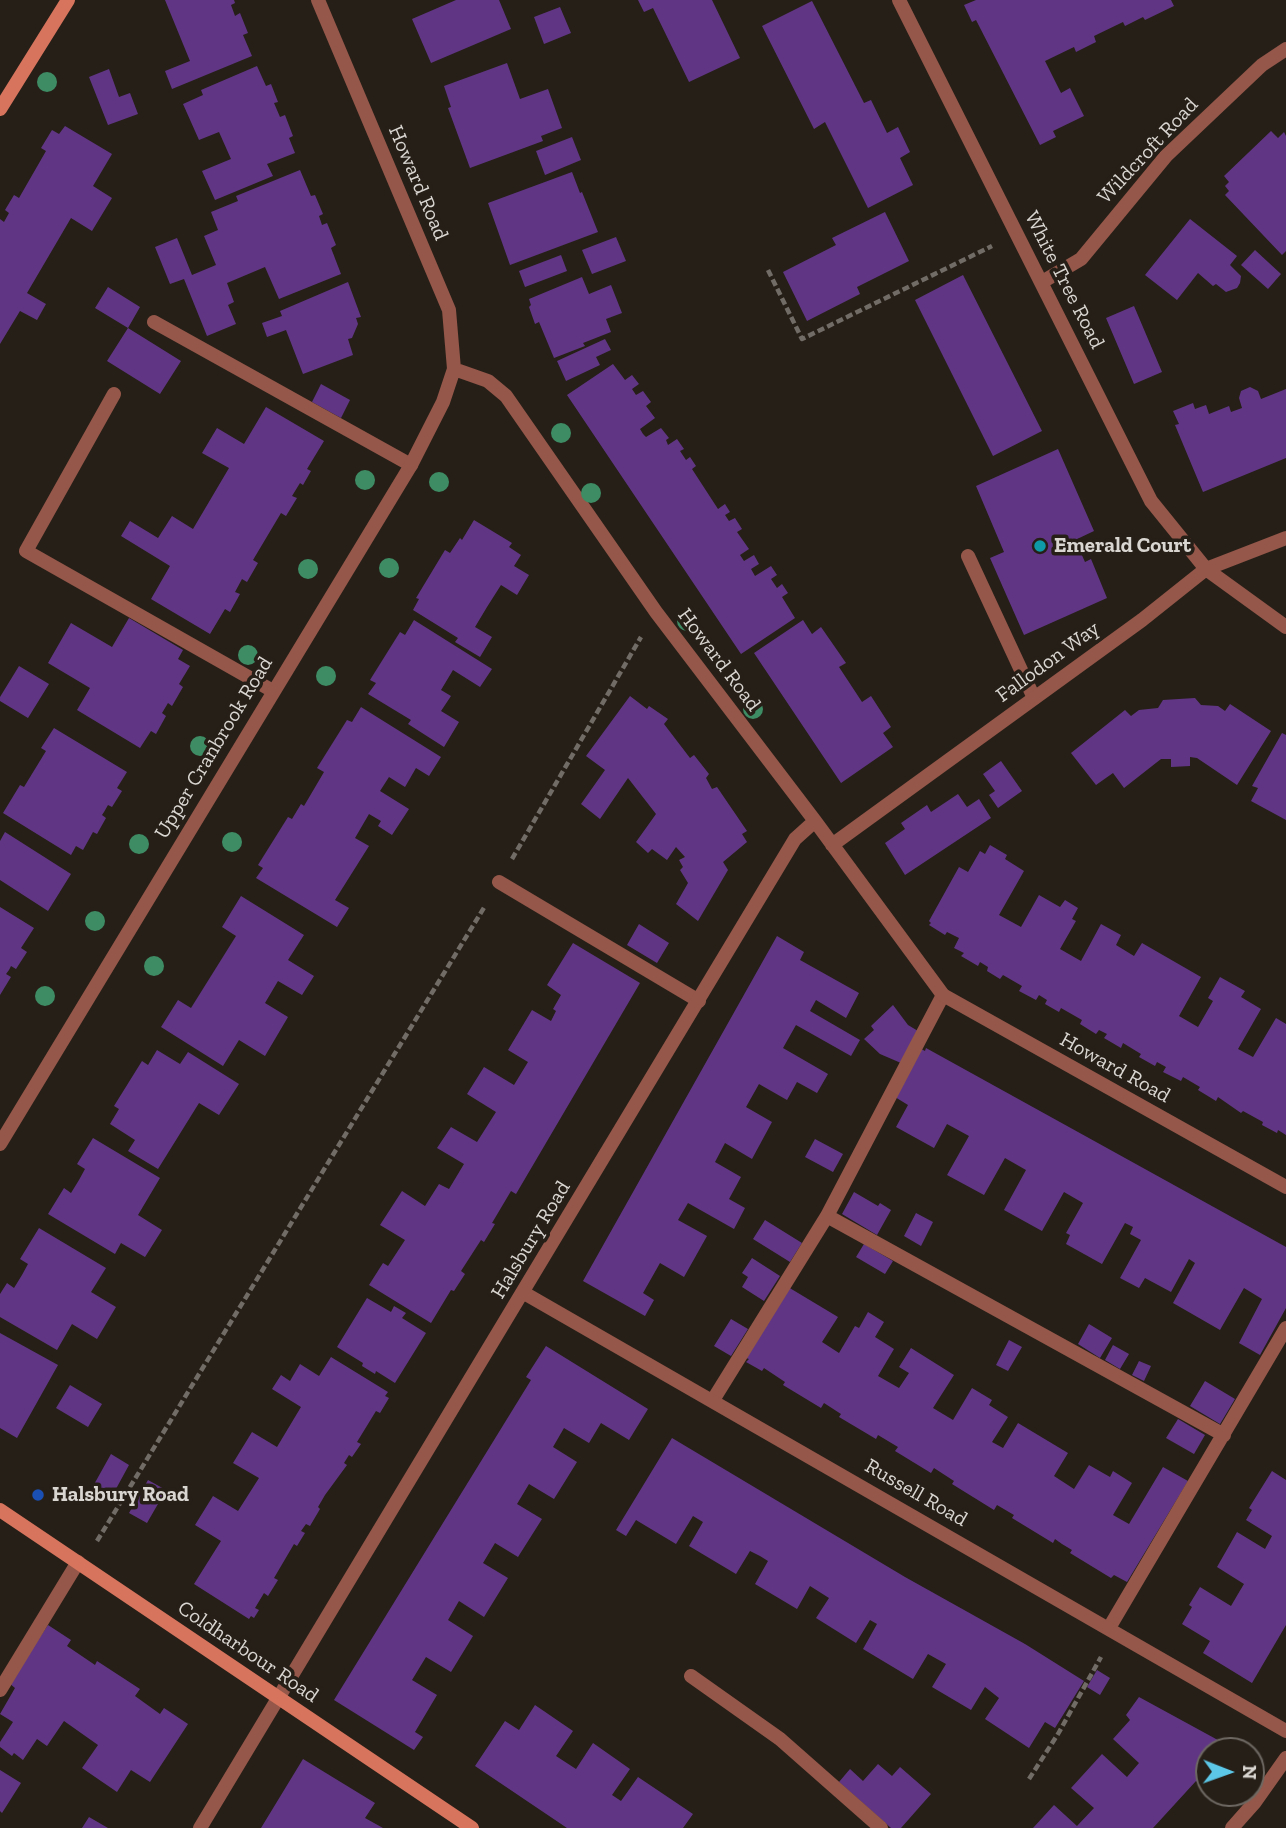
<!DOCTYPE html>
<style>
body{margin:0}
#map{position:relative;width:1286px;height:1828px;overflow:hidden;background:#261f18;font-family:"Zilla Slab",serif}
canvas{display:block}
.north{position:absolute;left:1195px;top:1737px;width:70px;height:70px;box-sizing:border-box;background:#261f18;border:2px solid #6e6862;border-radius:50%;rotate:91deg;font-size:19px;font-weight:700;line-height:28px;text-align:center;color:#d9d5d0}
.north::after{content:'';display:block;margin:auto;width:24px;height:32px;background:#5cc7e7;clip-path:polygon(50% 0,100% 100%,50% 72%,0 100%)}
</style>
<div id="map">
<canvas width="1286" height="1828"></canvas>
<div class="north">N</div>
</div>
<script>
const context = document.querySelector('canvas').getContext('2d');
context.lineJoin = 'round';
function paint(path, color) { context.fillStyle = color; context.fill(path, 'evenodd'); }
const poly = rows => new Path2D(rows.map(r => 'M' + r).join(''));
function trace(path, color, width, dash) { context.strokeStyle = color; context.lineWidth = width; context.lineCap = dash ? 'butt' : 'round'; context.setLineDash(dash || []); context.stroke(path); }
function label(font, color, halo, rows, align = 'center') {
  context.font = font + ' "Zilla Slab",serif'; context.lineWidth = 7; context.setLineDash([]); context.textBaseline = 'middle'; context.strokeStyle = halo; context.fillStyle = color; for (const [text, x, y, turn = 0] of rows) {
    context.save(); context.translate(x, y); context.rotate((+turn || 0) * Math.PI / 180); context.textAlign = isNaN(turn) ? turn : align; if (halo) context.strokeText(text, 0, 0); context.fillText(text, 0, 0); context.restore();
  }
}
paint(poly([
 [165,0,234,0,235,3,231,5,235,16,240,13,248,33,243,35,252,56,172,89,165,71,190,61],
 [456,0,499,0,511,29,431,63,412,19],
 [638,0,712,0,740,58,689,82,653,8,644,12],
 [976,0,1171,0,1174,6,1145,20,1143,17,1125,26,1123,22,1094,36,1096,42,1076,52,1074,47,1045,61,1061,93,1070,88,1084,116,1053,131,1056,137,1040,145,976,20,972,22,964,5],
 [812,1,864,103,871,100,887,133,898,127,910,152,900,158,913,185,868,208,825,122,814,129,762,26],
 [560,7,571,33,544,44,534,17],
 [507,63,520,99,548,89,562,128,541,136,543,141,470,168,448,108,451,107,444,86],
 [257,66,266,86,271,84,278,102,274,103,280,117,285,115,293,136,289,138,295,153,267,164,273,176,215,200,202,171,231,159,219,132,199,140,183,104,203,95,201,90],
 [109,69,119,97,130,93,138,114,108,125,89,77],
 [65,126,112,154,93,186,112,198,92,231,71,218,27,293,46,304,37,320,20,311,0,344,0,219,4,222,9,213,5,210,14,195,19,198,46,151,41,148,52,130,59,134],
 [1271,131,1278,138,1284,132,1286,136,1286,251,1282,255,1225,195,1229,191,1225,186,1229,182,1224,176],
 [572,137,581,160,545,175,536,151],
 [300,170,311,196,315,195,323,214,319,216,322,225,327,223,336,245,331,248,341,274,279,299,265,267,227,283,234,302,228,305,236,324,207,336,184,279,170,284,155,247,177,238,192,275,216,265,204,236,218,230,211,212,238,201,236,196],
 [572,172,580,193,582,192,598,232,510,265,488,203],
 [885,212,909,261,857,287,860,294,807,321,783,272,836,245,832,238],
 [1190,219,1237,256,1230,265,1241,276,1240,283,1237,288,1226,292,1216,284,1213,286,1198,273,1177,300,1145,275],
 [616,237,626,261,592,274,582,250],
 [1255,250,1281,274,1268,289,1241,265],
 [561,255,567,271,525,287,519,271],
 [963,275,1042,431,993,456,915,300],
 [582,277,589,294,611,285,622,313,606,319,611,332,583,343,585,346,554,358,539,322,535,324,529,307,531,305,529,299],
 [348,282,361,317,356,318,358,324,352,338,348,339,353,355,303,374,286,330,267,337,262,323,282,316,280,311],
 [108,287,140,307,128,328,95,308],
 [1134,306,1162,372,1134,384,1106,318],
 [128,328,181,361,160,394,107,361],
 [605,339,611,350,596,357,600,365,566,381,557,361],
 [613,364,625,380,632,375,639,384,632,389,636,395,643,391,651,402,646,406,655,418,640,429,643,434,646,437,661,428,669,438,666,440,668,445,677,439,684,449,680,451,686,460,690,457,696,466,692,469,718,509,725,504,730,512,725,515,729,521,735,518,742,529,737,532,749,549,740,555,744,561,754,555,759,564,751,569,755,576,771,566,777,575,771,579,777,588,782,584,788,593,782,597,795,618,741,654,567,395],
 [321,384,350,400,341,418,312,402],
 [1250,387,1258,391,1261,399,1286,389,1286,458,1203,492,1175,425,1179,424,1173,411,1193,403,1195,409,1206,405,1209,414,1229,406,1231,412,1242,408,1239,398,1241,391],
 [266,407,324,441,307,469,311,471,303,485,300,483,292,496,297,498,286,516,281,513,253,560,258,563,247,582,242,579,235,592,240,594,230,612,225,609,210,634,151,599,170,566,121,536,130,521,158,538,172,516,193,529,229,468,202,453,217,428,244,444],
 [1058,449,1094,531,1075,540,1085,562,1091,559,1107,598,1024,635,990,558,1004,552,976,486],
 [474,520,512,543,509,547,521,555,514,566,529,575,517,595,501,585,487,607,475,627,492,637,480,657,455,642,458,638,413,610,419,599,416,598,445,550,450,553,460,538,462,540],
 [129,618,183,650,178,659,190,666,179,684,183,687,172,706,168,703,162,713,166,716,156,734,151,731,140,748,77,710,90,688,48,663,71,623,112,647],
 [414,620,492,669,480,687,453,670,441,690,451,696,441,711,459,722,444,747,408,724,411,720,368,694,376,683,370,680,400,632,405,635],
 [803,620,812,634,821,627,846,663,839,667,862,702,871,696,891,727,883,733,893,747,841,783,754,653],
 [19,666,49,684,28,718,0,701,0,697],
 [630,696,647,709,649,706,668,719,664,724,690,758,694,755,709,774,706,778,712,789,717,787,747,831,742,834,747,842,723,862,728,870,698,921,676,904,688,883,680,870,683,867,679,860,685,857,676,847,667,860,652,849,648,853,636,842,656,814,628,778,600,819,581,804,605,770,586,756],
 [1195,698,1201,705,1218,706,1225,711,1230,704,1271,731,1237,785,1197,758,1190,757,1190,766,1171,767,1171,759,1161,759,1124,788,1113,773,1096,785,1071,753,1125,710,1131,716,1139,710,1158,708,1163,700],
 [361,707,441,757,429,776,416,768,405,787,389,777,380,791,409,809,392,835,378,826,381,821,369,814,355,838,369,846,335,900,349,908,337,927,256,878,263,868,258,865,288,817,292,819,301,804,304,806,324,772,317,768,347,720,352,722],
 [54,728,127,772,117,788,122,791,112,807,108,805,104,812,102,815,106,818,97,834,93,832,83,850,76,846,71,855,3,813,20,785,24,787,46,751,41,748],
 [1282,733,1286,735,1286,820,1251,801,1258,788,1252,786],
 [1001,761,1022,791,998,808,989,795,995,791,983,774],
 [958,794,967,807,979,799,991,818,905,875,885,843,905,829,901,823,927,805,931,812],
 [5,832,71,874,48,911,0,880,0,841],
 [990,845,1007,855,1005,859,1024,871,999,915,1021,927,1039,895,1060,907,1065,900,1078,908,1072,919,1076,921,1060,949,1081,961,1101,924,1121,935,1116,945,1134,956,1142,943,1201,977,1179,1016,1198,1027,1213,1001,1208,998,1220,977,1245,991,1241,997,1261,1009,1238,1049,1253,1057,1276,1018,1286,1024,1286,1135,1278,1130,1277,1133,1262,1125,1263,1122,1243,1111,1241,1113,1218,1097,1216,1101,1198,1090,1200,1087,1183,1077,1181,1081,1163,1072,1166,1067,1157,1062,1155,1066,1139,1057,1141,1054,1123,1043,1121,1048,1104,1038,1107,1034,1099,1030,1096,1034,1080,1024,1082,1020,1061,1008,1059,1012,1045,1004,1047,1000,1039,995,1036,1000,1019,991,1022,986,1003,975,1000,979,987,971,988,967,980,962,978,966,961,956,964,953,954,948,959,938,947,932,945,935,929,925,931,923,929,921,959,867,968,872,980,851,985,854],
 [241,896,304,935,288,960,314,976,302,995,278,981,265,1003,288,1017,265,1056,239,1040,223,1066,161,1027,178,1000,191,1008,236,936,222,927],
 [0,907,34,928,21,948,27,952,16,969,11,966,9,970,6,974,11,977,0,995],
 [639,924,669,943,657,963,627,945],
 [777,936,804,952,800,960,859,993,846,1018,816,1000,810,1011,860,1040,851,1056,796,1025,783,1048,828,1074,817,1093,797,1082,787,1100,759,1084,746,1107,772,1122,752,1159,725,1143,715,1162,741,1177,729,1199,745,1208,734,1229,688,1203,678,1220,707,1236,684,1277,660,1263,643,1293,654,1300,645,1316,583,1281],
 [573,943,640,983,516,1194,511,1191,492,1223,495,1224,484,1242,481,1240,461,1271,465,1274,454,1291,451,1290,431,1323,369,1285,383,1263,388,1266,405,1240,380,1225,402,1191,425,1206,439,1184,449,1189,464,1164,437,1148,451,1127,477,1142,496,1112,467,1094,484,1067,514,1085,528,1062,508,1050,532,1010,551,1021,556,1011,553,1009,561,995,547,985],
 [893,1005,908,1025,918,1031,901,1063,880,1054,864,1039,874,1030,871,1026],
 [926,1048,1286,1247,1286,1308,1260,1355,1239,1343,1262,1299,1244,1288,1220,1330,1173,1303,1195,1263,1189,1259,1171,1292,1145,1278,1139,1288,1120,1278,1141,1240,1130,1234,1133,1227,1125,1223,1102,1264,1066,1244,1070,1235,1066,1233,1083,1203,1064,1192,1042,1231,1004,1210,1026,1170,1005,1158,984,1195,947,1175,969,1136,947,1124,934,1148,896,1127,908,1105,895,1097,921,1049,925,1051],
 [157,1050,180,1064,188,1052,239,1084,219,1115,199,1103,158,1169,128,1151,135,1140,110,1124,119,1109,114,1106,142,1061,148,1065],
 [93,1138,160,1178,138,1215,162,1230,145,1257,121,1243,115,1254,48,1214,64,1188,71,1193,79,1180,85,1169,77,1164],
 [815,1139,843,1154,833,1172,805,1157],
 [854,1192,878,1206,880,1203,891,1210,877,1235,842,1214],
 [916,1213,933,1222,921,1246,904,1236],
 [765,1220,802,1243,790,1262,753,1239],
 [39,1228,106,1268,91,1292,116,1307,97,1339,72,1324,57,1350,0,1317,0,1294,7,1283,14,1288,22,1275,28,1264,20,1259],
 [864,1244,893,1261,885,1274,856,1257],
 [752,1258,780,1276,764,1301,742,1287,748,1277,742,1273],
 [788,1287,838,1317,822,1342,839,1353,855,1326,859,1328,868,1312,884,1322,875,1337,894,1349,878,1376,899,1388,909,1373,899,1367,911,1348,954,1375,933,1408,953,1420,972,1388,992,1400,989,1405,1008,1417,992,1442,1003,1448,1018,1423,1068,1453,1054,1476,1074,1489,1089,1465,1110,1477,1113,1471,1132,1483,1113,1515,1129,1524,1163,1467,1188,1481,1127,1582,1114,1575,1111,1578,1070,1553,1072,1550,1062,1544,1055,1539,1053,1543,1012,1518,1014,1515,997,1505,994,1510,952,1484,954,1481,934,1468,931,1473,895,1451,898,1447,878,1435,876,1439,839,1417,841,1414,824,1403,821,1408,783,1385,785,1382,764,1368,762,1371,746,1362,749,1359,746,1358],
 [367,1298,391,1312,394,1306,406,1313,402,1318,426,1333,395,1383,376,1371,375,1374,362,1366,363,1363,337,1347],
 [731,1319,748,1329,731,1356,714,1346],
 [1089,1324,1112,1338,1100,1358,1078,1344],
 [0,1333,58,1365,17,1438,0,1428],
 [1009,1340,1022,1347,1008,1371,996,1365],
 [1113,1345,1129,1354,1120,1369,1105,1360],
 [546,1346,648,1409,629,1440,601,1423,589,1443,564,1428,553,1447,577,1462,554,1499,529,1484,517,1504,542,1519,518,1557,495,1543,483,1563,508,1578,484,1617,459,1601,448,1620,473,1636,451,1672,426,1657,412,1680,437,1695,415,1732,423,1737,414,1750,334,1700,531,1380,526,1377],
 [331,1357,388,1392,385,1396,389,1398,380,1413,376,1411,357,1442,361,1444,352,1457,349,1455,344,1463,347,1465,325,1495,318,1507,320,1509,310,1526,306,1524,301,1531,305,1533,297,1546,294,1544,274,1578,278,1580,268,1596,264,1593,255,1608,259,1610,254,1618,251,1616,249,1619,194,1584,221,1541,195,1525,213,1496,238,1511,259,1478,233,1463,252,1432,277,1447,301,1407,272,1389,281,1375,290,1381,300,1364,319,1376],
 [1139,1361,1151,1366,1144,1381,1132,1375],
 [1205,1381,1235,1399,1220,1424,1190,1406],
 [70,1385,102,1404,88,1427,56,1408],
 [1178,1419,1205,1435,1194,1454,1166,1438],
 [672,1438,905,1577,1025,1644,1084,1681,1055,1728,1045,1722,1029,1748,985,1719,999,1698,985,1687,971,1710,932,1687,946,1664,928,1654,913,1679,863,1649,877,1624,870,1620,856,1643,816,1618,829,1598,810,1586,797,1609,755,1584,768,1561,760,1556,750,1551,736,1574,689,1546,703,1522,693,1516,676,1544,636,1520,626,1536,616,1530],
 [111,1454,129,1465,111,1498,92,1488],
 [1272,1471,1286,1480,1286,1625,1252,1683,1203,1653,1210,1641,1182,1624,1192,1607,1189,1605,1200,1587,1231,1606,1238,1594,1244,1584,1217,1567,1237,1532,1265,1549,1272,1536,1246,1520,1252,1510,1249,1508],
 [148,1480,166,1490,147,1523,129,1513],
 [48,1625,71,1640,67,1646,95,1665,97,1661,140,1689,135,1696,160,1714,164,1708,188,1724,150,1782,131,1770,117,1792,82,1768,98,1745,64,1721,47,1746,37,1739,23,1760,14,1753,12,1756,0,1747,0,1742,13,1722,0,1714,15,1688,9,1683],
 [1097,1670,1110,1678,1100,1695,1087,1687],
 [1139,1697,1238,1751,1209,1751,1209,1792,1196,1781,1153,1828,1033,1828,1054,1805,1077,1826,1094,1808,1071,1788,1102,1754,1127,1777,1139,1763,1113,1739,1130,1720,1126,1715],
 [535,1705,573,1731,556,1756,576,1769,593,1743,630,1769,612,1795,621,1801,638,1777,693,1814,683,1828,567,1828,475,1766,505,1721,519,1730],
 [303,1759,375,1803,365,1818,383,1828,261,1828],
 [878,1764,892,1776,900,1767,931,1794,901,1828,891,1828,839,1782,850,1769,863,1781],
 [0,1770,21,1783,2,1813,0,1811],
 [89,1817,108,1828,82,1828]
]), '#603684');
trace(poly([
 [768,270,802,339,992,246],
 [512,859,641,637],
 [97,1541,485,906],
 [1029,1779,1058,1734,1101,1657]
]), '#726c66', 4.5, [7, 3.5]);
trace(poly([
 [154,322,411,465],
 [114,394,26,551,273,691],
 [968,556,1034,698],
 [499,882,699,1001],
 [827,1216,1224,1435],
 [713,1400,827,1216,943,995],
 [1109,1628,1286,1328],
 [691,1676,780,1739,881,1828],
 [0,1690,78,1562]
]), '#945749', 14);
trace(poly([
 [899,0,1151,501,1206,569,1286,627],
 [1042,282,1081,259,1166,156,1262,65,1286,49],
 [454,369,488,381,506,396,656,612,815,821,943,995,1286,1187],
 [832,845,1142,620,1206,569,1286,538],
 [0,1144,411,465,443,402,454,369,449,310,318,0],
 [524,1293,1286,1731],
 [200,1828,795,839,815,821],
 [1232,1828,1255,1802,1286,1758]
]), '#945749', 14);
trace(poly([
 [0,109,68,0],
 [0,1510,472,1828]
]), '#d6745d', 14);
context.fillStyle = '#3e8c64';
for (const [x, y] of [
 [47,82],
 [561,433],
 [365,480],
 [439,482],
 [591,493],
 [389,568],
 [308,569],
 [687,621],
 [248,655],
 [326,676],
 [753,709],
 [200,746],
 [232,842],
 [139,844],
 [95,921],
 [154,966],
 [45,996]
]) { context.beginPath(); context.arc(x, y, 10, 0, 2 * Math.PI); context.fill(); }
for (const [x, y, r, color] of [
 [1040,546,7,"#0f9aa8"],
 [38,1495,7,"#1a4fb4"]
]) { const dot = new Path2D(); dot.arc(x, y, r, 0, 2 * Math.PI); context.fillStyle = color; context.fill(dot); trace(dot, '#261f18', 2.5); }
label('21px', '#d9d5d0', '#261f18', [
 ["Wildcroft Road",1148,151,-47],
 ["Howard Road",418,183,67],
 ["White Tree Road",1064,280,63],
 ["Howard Road",719,660,53],
 ["Fallodon Way",1048,662,-36],
 ["Upper Cranbrook Road",214,748,-59],
 ["Howard Road",1115,1068,29],
 ["Halsbury Road",531,1240,-59],
 ["Russell Road",916,1493,30],
 ["Coldharbour Road",248,1652,34]
]);
label('bold 21px', '#d9d5d0', '#261f18', [
 ["Emerald Court",1054,546],
 ["Halsbury Road",52,1495]
], 'left');
</script>
